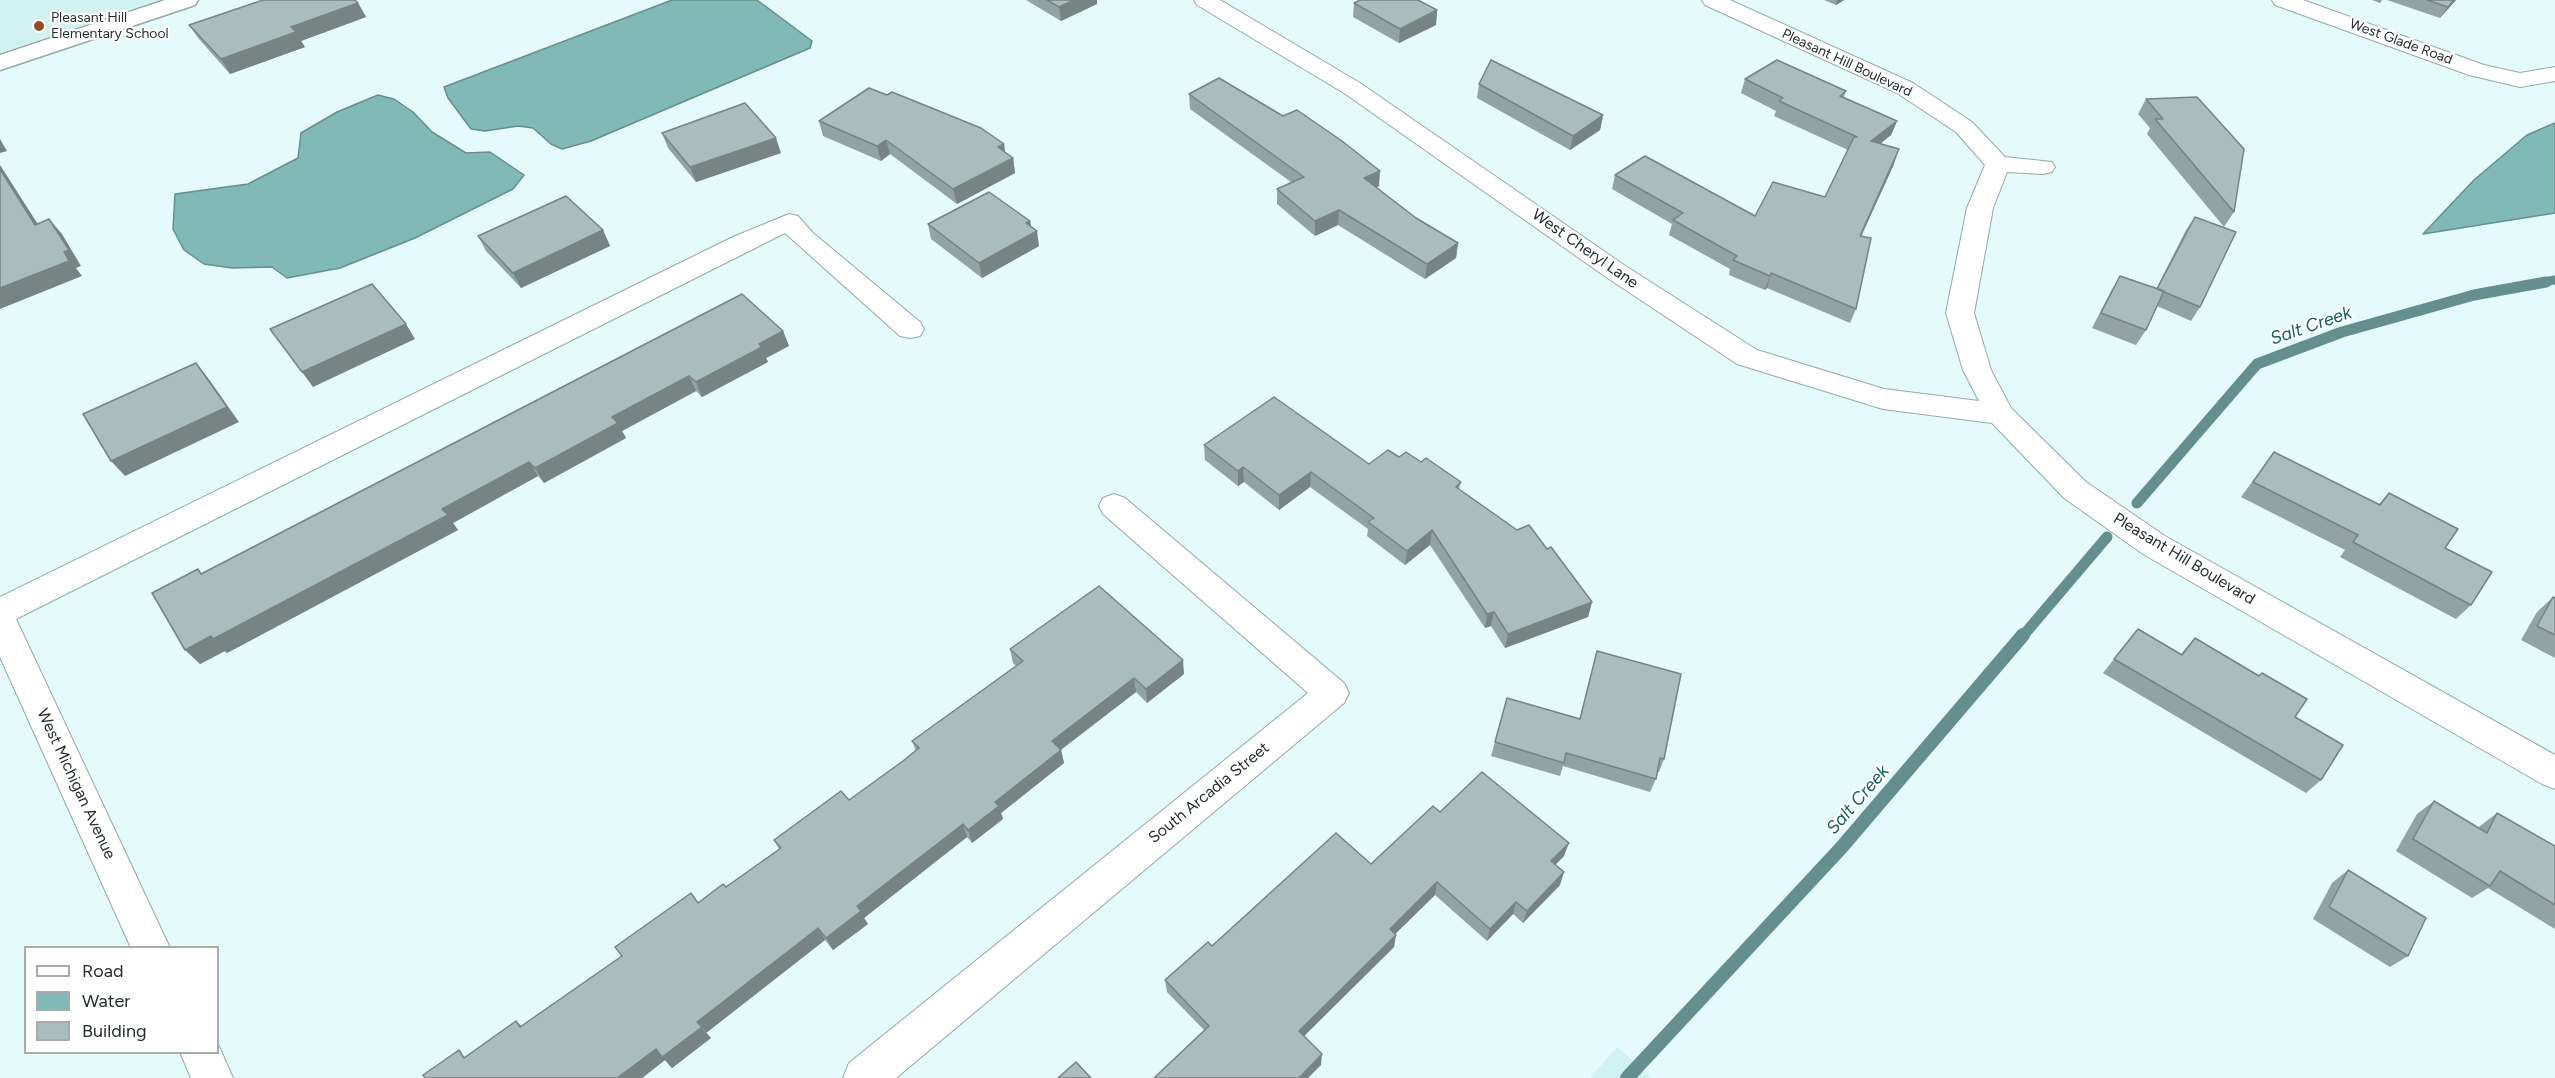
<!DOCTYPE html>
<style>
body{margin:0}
#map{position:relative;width:2555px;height:1078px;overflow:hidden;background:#e5fafa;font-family:Figtree,sans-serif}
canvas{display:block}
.legend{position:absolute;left:24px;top:946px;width:195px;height:108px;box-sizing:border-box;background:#fff;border:2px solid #a8abab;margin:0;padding:8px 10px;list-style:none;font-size:18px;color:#252d2d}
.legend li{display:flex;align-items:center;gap:12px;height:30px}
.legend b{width:30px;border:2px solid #a8abab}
</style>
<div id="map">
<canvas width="2555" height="1078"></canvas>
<ul class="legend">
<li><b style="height:8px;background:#fff"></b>Road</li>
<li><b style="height:16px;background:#81b9b9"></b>Water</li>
<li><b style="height:16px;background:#a9bdbd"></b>Building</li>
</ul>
</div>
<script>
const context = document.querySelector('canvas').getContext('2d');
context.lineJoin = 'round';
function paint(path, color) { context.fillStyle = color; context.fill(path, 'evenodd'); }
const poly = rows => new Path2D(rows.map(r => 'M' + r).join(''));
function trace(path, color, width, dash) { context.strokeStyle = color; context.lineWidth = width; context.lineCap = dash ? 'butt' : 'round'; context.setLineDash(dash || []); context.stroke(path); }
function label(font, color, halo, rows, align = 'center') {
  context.font = font + ' Figtree,sans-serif'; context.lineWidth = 4.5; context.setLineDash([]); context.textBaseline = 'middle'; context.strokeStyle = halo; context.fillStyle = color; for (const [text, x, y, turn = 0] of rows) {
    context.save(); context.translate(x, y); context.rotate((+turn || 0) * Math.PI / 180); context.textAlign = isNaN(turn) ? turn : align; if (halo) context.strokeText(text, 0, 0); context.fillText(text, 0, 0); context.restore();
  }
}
paint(poly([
 [0,0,158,0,0,53],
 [1617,1047,1652,1078,1590,1078]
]), '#d2f1f1');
const water = poly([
 [672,0,757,0,812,41,810,48,591,141,562,149,551,144,533,128,518,126,485,131,471,129,448,98,444,87,672,0],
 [378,95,394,99,413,112,432,132,466,153,490,152,524,175,513,189,415,238,340,268,287,278,272,267,232,268,204,264,184,250,173,229,175,194,248,184,298,158,301,133,337,112,378,95],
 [2555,123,2555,213,2423,234,2474,180,2527,135,2555,123]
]);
paint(water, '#81b9b9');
trace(water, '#658f8f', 1.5);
trace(poly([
 [2538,283,2555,280]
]), '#658f8f', 9);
trace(poly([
 [2137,503,2257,364,2342,332,2474,295,2546,282],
 [2022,637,2107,537]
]), '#658f8f', 11);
trace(poly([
 [1627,1078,1841,848,2023,635]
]), '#658f8f', 14);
const minor = poly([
 [1194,0,1220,0,1360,83,1624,265,1757,350,1884,389,1979,401,1963,370,1946,313,1967,208,1985,165,1956,132,1897,93,1705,5,1702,0,1730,0,1913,83,1972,122,2005,157,2052,162,2055,167,2052,172,2043,174,2007,172,1993,208,1974,313,1991,370,2011,408,2086,482,2165,536,2555,755,2555,789,2542,784,2143,554,2064,498,1992,423,1883,409,1737,364,1606,277,1344,93,1197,5,1194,0],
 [2272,0,2303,0,2484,65,2520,73,2555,67,2555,81,2520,87,2469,75,2275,5,2272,0],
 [789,214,798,216,813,233,920,322,924,329,920,336,910,338,900,336,785,233,16,619,170,948,131,948,0,657,0,597,733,237,789,214],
 [1114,494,1125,498,1344,683,1349,693,1344,703,896,1078,843,1078,849,1063,1308,693,1103,514,1099,506,1103,498,1114,494],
 [218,1044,233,1078,191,1078,180,1052,218,1052,218,1044]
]);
const tertiary = poly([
 [165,0,198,0,195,5,0,70,0,55,165,0]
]);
trace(minor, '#94a8a8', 2);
trace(tertiary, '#94a8a8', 3);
paint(minor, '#fff');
paint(tertiary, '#fff');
paint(poly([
 [1026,0,1097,0,1097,4,1061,21],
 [1824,0,1844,0,1836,5],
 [2372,0,2382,0,2380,3],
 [2387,0,2456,0,2440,18],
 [358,3,366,17,301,41,305,47,230,74,199,39,189,25],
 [1354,3,1437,10,1436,25,1399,43,1353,17],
 [1745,79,1846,91,1844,97,1897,121,1891,135,1880,144,1894,164,1861,236,1856,309,1850,323,1767,288,1765,290,1729,275,1730,269,1669,235,1672,224,1612,189,1615,175,1755,216,1825,197,1848,150,1774,116,1776,111,1741,93],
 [1479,84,1603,115,1600,130,1570,150,1477,98],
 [1189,94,1379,186,1376,187,1416,218,1458,243,1456,258,1425,279,1338,225,1315,236,1277,204,1277,189,1291,182,1190,109],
 [2197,97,2234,212,2224,227,2200,307,2191,321,2157,306,2146,330,2136,345,2092,328,2111,291,2120,276,2156,289,2186,230,2195,217,2224,227,2147,134,2150,128,2138,114,2146,99],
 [819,121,1004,144,1005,153,1013,158,1015,173,957,204,890,154,881,161,823,136],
 [662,133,781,153,696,182,668,148],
 [1030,221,1031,226,1039,246,982,278,931,239,928,224],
 [603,230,610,246,521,288,486,251,478,236],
 [783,331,789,346,766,358,768,362,702,397,696,391,622,431,626,438,544,483,538,476,453,523,458,530,227,653,225,651,200,664,202,573],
 [1204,445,1369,464,1399,457,1421,462,1461,482,1459,489,1517,530,1547,549,1592,602,1588,617,1505,648,1491,626,1485,628,1430,545,1405,565,1367,536,1368,529,1310,487,1279,510,1244,482,1238,486,1205,460],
 [2274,452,2379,504,2389,493,2445,548,2471,605,2456,619,2340,557,2345,550,2241,497],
 [2553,597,2555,598,2555,658,2521,640,2537,612],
 [2138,629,2181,654,2195,638,2259,676,2262,673,2295,717,2321,780,2306,793,2103,673],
 [1010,649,1184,674,1147,703,1136,692,1061,750,1064,763,1001,813,1003,819,972,843,967,837,864,918,868,924,833,950,825,940,706,1033,711,1038,672,1068,665,1060,642,1078,425,1078,466,1056,516,1021,522,1026,698,903,726,887,779,849,774,840,849,800,903,761,916,751,912,741,1016,666,1013,663],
 [1597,651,1664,759,1659,772,1657,772,1656,779,1650,792,1563,766,1560,776,1491,756,1495,742,1580,719],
 [2434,801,2478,828,2480,826,2497,813,2555,846,2555,929,2488,888,2472,898,2396,851,2417,814],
 [1440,812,1564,856,1555,865,1560,885,1523,923,1513,914,1487,941,1435,895,1395,934,1394,947,1304,1036,1321,1065,1204,1030,1167,992,1165,980,1212,946,1371,864],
 [2348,870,2408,956,2390,967,2313,919,2332,883]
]), '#91a3a3');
paint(poly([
 [1074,0,1097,0,1097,4,1061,21,1059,7],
 [1837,0,1844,0,1836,5],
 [2454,0,2456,0,2440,18,2448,7],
 [358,3,366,17,301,41,305,47,230,74,221,59,291,27],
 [1437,10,1436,25,1399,43,1400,29],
 [1603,115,1600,130,1570,150,1573,136],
 [1897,121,1891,135,1865,156,1871,141],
 [776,138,781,153,696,182,690,167],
 [0,139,7,151,0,153],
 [886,140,890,154,881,161,877,146],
 [1004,144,1006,159,998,147],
 [1899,149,1894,164,1855,250,1860,236],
 [1013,158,1015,173,957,204,953,189],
 [0,165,48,240,35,225,0,169],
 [1380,171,1379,186,1363,193,1364,178],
 [1339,210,1338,225,1315,236,1315,221],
 [49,219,62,234,81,266,76,268,82,276,0,309,0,288,64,252],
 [1030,221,1032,234,1037,231,1039,246,982,278,979,263,1026,223],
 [603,230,610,246,521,288,513,273],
 [1458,243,1456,258,1425,279,1427,264],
 [1771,273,1767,288,1765,290,1770,276],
 [406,324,415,339,313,387,302,372],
 [783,331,789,346,766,358,768,362,702,397,696,382,759,344],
 [196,363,208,378,239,422,125,476,111,461],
 [689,376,696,391,622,431,626,438,544,483,535,468,612,417],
 [529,462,538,476,453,523,458,530,227,653,225,651,200,664,185,650],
 [1243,467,1244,482,1238,486,1238,471],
 [1311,472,1310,487,1279,510,1279,495],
 [1432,530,1430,545,1405,565,1407,551],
 [1592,602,1588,617,1505,648,1508,634],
 [1494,612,1491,626,1485,628,1487,614],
 [1183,660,1184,674,1147,703,1146,689],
 [1134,678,1136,692,1055,754,1052,741],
 [1061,750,1064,763,1001,813,1003,819,972,843,968,830,995,802],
 [963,824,967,837,864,918,868,924,833,950,826,938,857,906],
 [1569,843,1564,856,1547,873,1551,861],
 [1564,872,1560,885,1523,923,1527,911],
 [1437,882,1435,895,1388,941,1390,929],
 [1516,902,1513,914,1487,941,1490,929],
 [818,928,825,940,706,1033,697,1022],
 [1396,935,1394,947,1298,1042,1299,1031],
 [702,1027,711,1038,672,1068,665,1060,642,1078,617,1078,656,1049],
 [1322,1054,1321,1065,1308,1078,1299,1078]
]), '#768484');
const building = poly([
 [263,0,355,0,358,3,291,27,296,32,221,59,189,25,263,0],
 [1047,0,1074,0,1059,7,1047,0],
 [1360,0,1418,0,1437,10,1400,29,1354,3,1360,0],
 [2427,0,2454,0,2448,7,2427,0],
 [1491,60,1603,115,1573,136,1479,84,1491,60],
 [1777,60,1846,91,1840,96,1897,121,1871,141,1899,149,1860,236,1871,238,1856,309,1771,273,1770,276,1733,260,1737,256,1673,220,1683,213,1615,175,1645,156,1755,216,1773,182,1825,197,1854,137,1857,137,1779,101,1783,98,1745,79,1777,60],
 [1219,78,1283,116,1297,110,1342,141,1380,171,1364,178,1416,218,1458,243,1427,264,1339,210,1315,221,1277,189,1304,177,1189,94,1219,78],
 [869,88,887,95,892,92,981,128,1004,144,998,147,1013,158,953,189,886,140,877,146,819,121,869,88],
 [2197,97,2244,149,2234,212,2155,119,2163,119,2146,99,2197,97],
 [745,103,776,138,690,167,662,133,745,103],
 [0,169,35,225,49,219,69,250,64,252,69,261,0,288,0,169],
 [989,192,1030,221,1026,223,1037,231,979,263,928,224,989,192],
 [566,196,603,230,513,273,478,236,566,196],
 [2195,217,2236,232,2200,307,2157,289,2195,217],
 [2120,276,2164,291,2146,330,2101,313,2120,276],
 [372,284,406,324,302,372,270,329,372,284],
 [742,294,783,331,759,344,762,347,696,382,689,376,612,417,618,423,535,468,529,462,442,509,448,515,213,639,211,636,185,650,152,593,198,569,201,574,742,294],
 [196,363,227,407,111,461,83,414,196,363],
 [1274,397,1369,464,1388,450,1399,457,1406,452,1421,462,1426,458,1461,482,1456,487,1517,530,1529,525,1547,549,1551,547,1592,602,1508,634,1494,612,1487,614,1432,530,1407,551,1368,522,1374,518,1311,472,1279,495,1243,467,1238,471,1204,445,1274,397],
 [2274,452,2380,505,2389,493,2458,529,2445,548,2492,572,2471,605,2353,542,2358,535,2253,482,2274,452],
 [1099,586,1183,660,1146,689,1134,678,1052,741,1061,750,995,802,999,806,968,830,963,824,857,906,861,911,826,938,818,928,697,1022,702,1027,662,1057,656,1049,617,1078,425,1078,423,1075,459,1050,464,1058,516,1021,520,1027,622,956,615,947,691,893,698,903,723,884,726,887,781,848,774,840,841,791,849,800,903,761,919,748,912,741,1023,661,1010,649,1099,586],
 [2553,597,2555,598,2555,635,2537,626,2553,597],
 [2138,629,2182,655,2195,638,2259,676,2262,673,2307,699,2295,717,2343,745,2321,780,2114,659,2138,629],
 [1597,651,1681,674,1664,759,1660,758,1656,779,1566,753,1564,763,1495,742,1507,698,1580,719,1597,651],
 [1482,772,1569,843,1551,861,1564,872,1527,911,1516,902,1490,929,1437,882,1390,929,1396,935,1299,1031,1322,1054,1299,1078,1154,1078,1209,1026,1165,980,1208,942,1212,946,1336,833,1371,864,1433,806,1440,812,1482,772],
 [2434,801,2487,833,2497,813,2555,846,2555,905,2500,871,2490,886,2413,839,2434,801],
 [2348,870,2426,918,2408,956,2329,907,2348,870],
 [1076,1062,1091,1078,1058,1078,1076,1062]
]);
paint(building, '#a9bdbd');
trace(building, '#768484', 1.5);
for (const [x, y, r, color] of [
 [39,26,6,"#924b26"]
]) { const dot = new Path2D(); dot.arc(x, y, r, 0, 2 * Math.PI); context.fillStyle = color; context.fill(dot); trace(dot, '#fff', 2); }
label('14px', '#252d2d', '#fff', [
 ["Pleasant Hill",51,18],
 ["Elementary School",51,34]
], 'left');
label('14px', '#252d2d', '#fff', [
 ["West Glade Road",2401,42,20],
 ["Pleasant Hill Boulevard",1847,63,25]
]);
label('16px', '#252d2d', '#fff', [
 ["West Cheryl Lane",1585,249,35],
 ["Pleasant Hill Boulevard",2184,559,31],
 ["West Michigan Avenue",76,784,65],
 ["South Arcadia Street",1209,793,-39]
]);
label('italic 18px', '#126061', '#fff', [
 ["Salt Creek",2311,326,-19],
 ["Salt Creek",1858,800,-49]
]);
</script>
